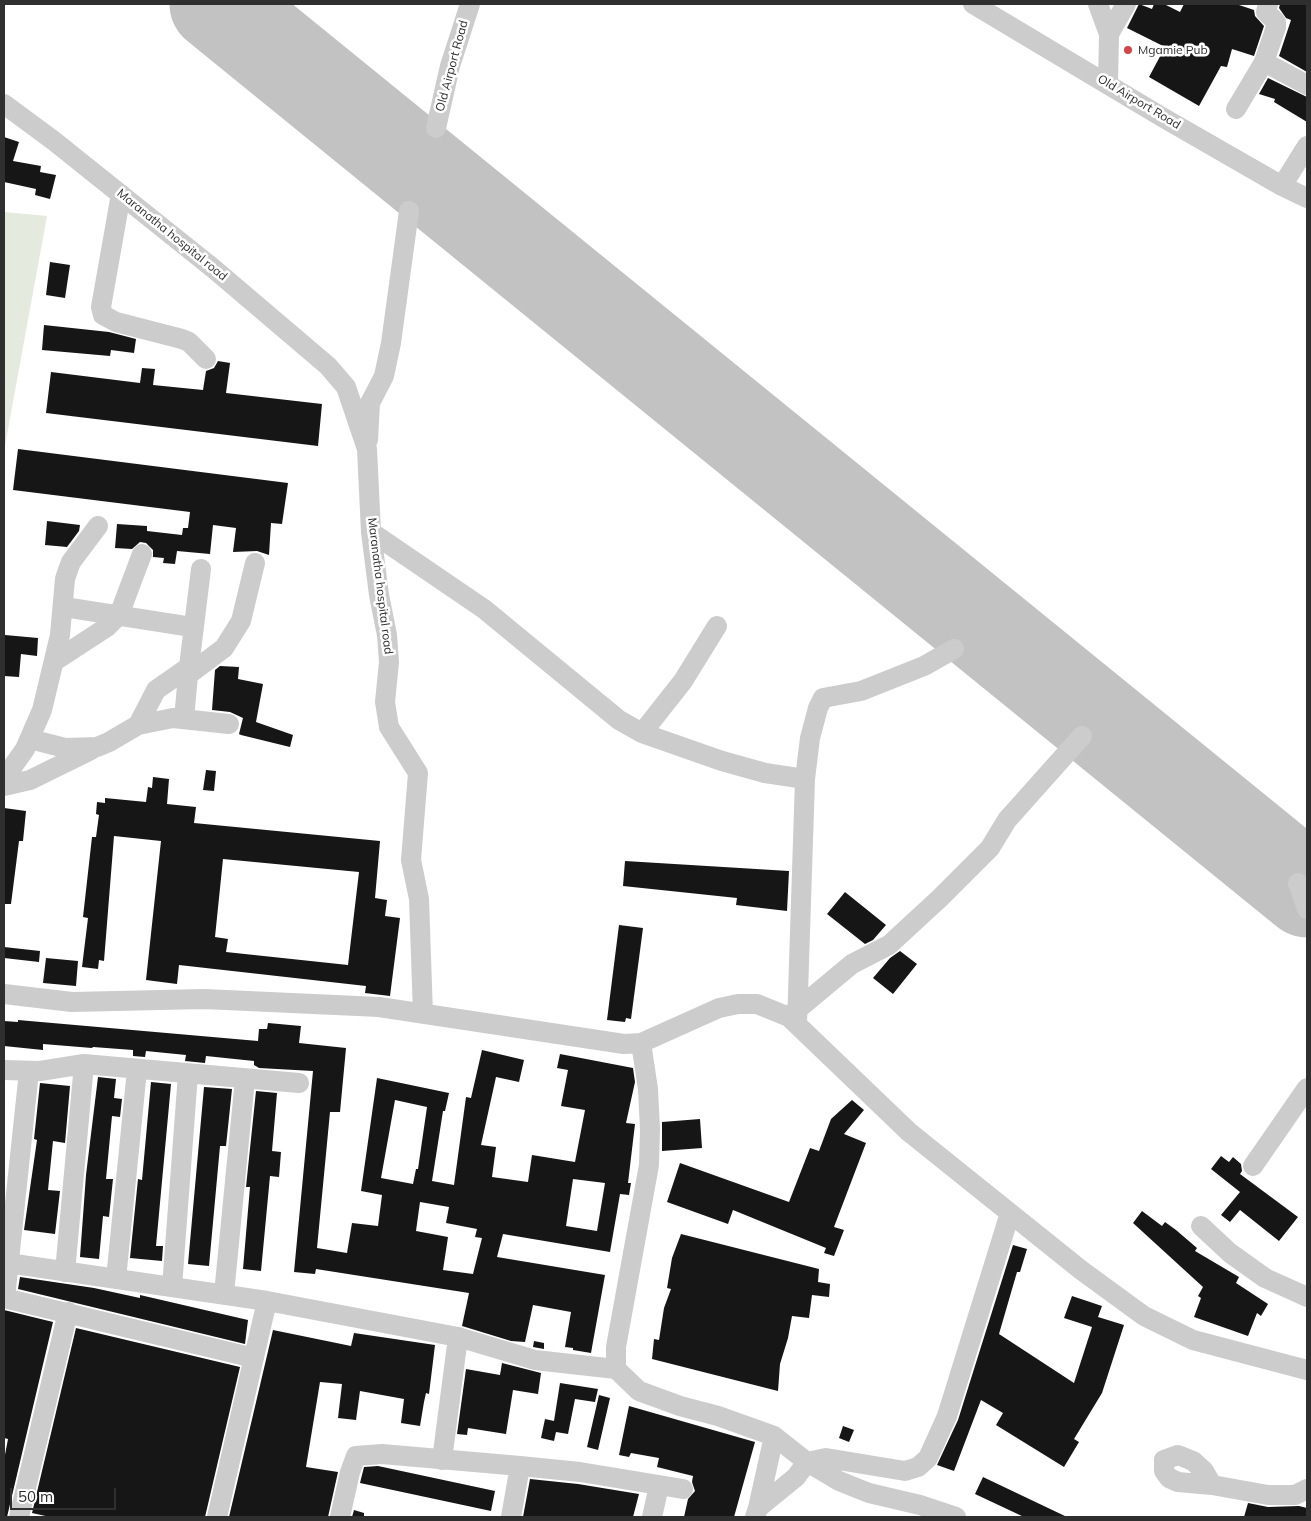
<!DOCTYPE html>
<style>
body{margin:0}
#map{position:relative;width:1311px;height:1521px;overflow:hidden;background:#fff;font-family:Mulish,sans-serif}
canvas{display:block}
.frame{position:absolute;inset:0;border:5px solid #2f2f2f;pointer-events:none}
.scale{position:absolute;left:10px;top:1488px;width:106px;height:22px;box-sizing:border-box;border:2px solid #2f2f2f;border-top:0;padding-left:6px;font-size:15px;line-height:18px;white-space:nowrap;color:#2f2f2f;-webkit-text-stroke:4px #fff;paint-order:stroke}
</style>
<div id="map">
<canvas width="1311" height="1521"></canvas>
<div class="frame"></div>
<div class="scale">50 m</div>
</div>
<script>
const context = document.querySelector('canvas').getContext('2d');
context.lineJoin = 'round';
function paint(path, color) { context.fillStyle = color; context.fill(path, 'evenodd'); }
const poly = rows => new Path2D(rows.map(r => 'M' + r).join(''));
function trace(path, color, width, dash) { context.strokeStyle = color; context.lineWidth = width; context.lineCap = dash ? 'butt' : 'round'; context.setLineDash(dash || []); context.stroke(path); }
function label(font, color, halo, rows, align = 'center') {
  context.font = font + ' Mulish,sans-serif'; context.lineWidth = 5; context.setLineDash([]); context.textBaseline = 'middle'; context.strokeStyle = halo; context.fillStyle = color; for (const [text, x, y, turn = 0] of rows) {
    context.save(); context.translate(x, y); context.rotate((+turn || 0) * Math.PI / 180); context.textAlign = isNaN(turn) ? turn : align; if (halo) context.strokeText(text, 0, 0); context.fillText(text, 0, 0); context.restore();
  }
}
paint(poly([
 [4,212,47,216,4,451]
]), '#e4eade');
trace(poly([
 [217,4,1307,890]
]), '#c2c2c2', 95);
paint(poly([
 [1139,4,1152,9,1154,4,1164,4,1180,12,1184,4,1236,4,1254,10,1255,16,1264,26,1254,56,1232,49,1227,67,1221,66,1199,106,1149,77,1165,47,1127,28],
 [1280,4,1307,4,1307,72,1279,56,1291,20,1286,18,1279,8],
 [1268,78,1307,97,1307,122,1274,102,1275,99,1259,94],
 [4,137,19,142,13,161,41,166,40,172,56,175,50,199,35,195,36,189,4,182],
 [50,262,70,265,65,298,46,295],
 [44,325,109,332,136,339,134,353,111,350,110,356,42,350],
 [218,361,230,363,226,393,322,404,318,446,46,413,51,372,140,383,142,368,155,369,153,385,203,390,206,371,214,368],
 [18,449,288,483,282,524,271,523,269,555,257,551,233,552,236,528,213,525,210,554,177,551,175,564,163,563,164,558,153,557,153,550,146,543,140,542,132,549,115,548,117,524,147,526,147,531,182,535,183,528,188,528,190,512,13,490],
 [47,521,80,525,79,531,67,547,45,545],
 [5,635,38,638,37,656,21,654,19,677,4,676],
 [220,666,239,667,238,679,263,684,256,722,293,735,290,747,241,735,239,734,243,718,230,712,212,710,215,670],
 [206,770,216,771,214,791,203,790],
 [153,777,169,779,167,804,196,807,194,823,380,841,375,898,387,900,385,916,400,918,390,996,365,993,366,986,179,965,177,984,146,980,161,841,114,836,104,961,99,960,98,969,82,967,88,918,83,917,92,837,96,837,99,815,96,814,97,802,105,803,105,798,146,802,148,787,152,788],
 [223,859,359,872,348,965,226,952,228,939,215,937],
 [4,808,26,811,23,841,19,841,11,904,4,904],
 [625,861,789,871,787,911,736,905,737,898,623,886],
 [845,892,886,925,873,940,865,944,827,914],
 [619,925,643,928,631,1019,626,1018,625,1022,607,1020],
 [4,947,40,951,39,962,4,958],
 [900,951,917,964,893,994,873,978,890,958],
 [46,958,78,961,76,986,43,983],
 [18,1020,258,1041,259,1029,267,1029,268,1023,301,1026,299,1043,346,1048,340,1112,330,1112,317,1248,347,1253,352,1223,378,1226,382,1195,361,1191,377,1078,449,1093,445,1111,443,1111,432,1181,454,1185,466,1097,471,1098,482,1050,524,1060,519,1082,496,1077,481,1145,496,1147,492,1177,528,1182,532,1155,575,1162,585,1110,561,1106,568,1070,557,1068,560,1054,633,1068,635,1082,626,1123,635,1124,628,1183,631,1183,629,1195,620,1194,610,1252,503,1234,497,1257,605,1275,591,1353,573,1350,573,1348,565,1347,571,1312,533,1305,525,1342,511,1341,462,1326,469,1293,316,1269,315,1274,294,1272,313,1071,259,1068,254,1065,254,1061,206,1056,205,1063,185,1061,186,1055,146,1051,145,1057,133,1056,133,1050,93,1047,92,1048,43,1044,43,1050,4,1046,4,1021,18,1022],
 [395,1100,427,1107,418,1169,416,1169,413,1184,381,1178],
 [573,1179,605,1183,597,1231,566,1226],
 [420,1202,449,1207,446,1223,477,1229,475,1237,482,1238,473,1274,443,1270,448,1237,416,1231],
 [98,1077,116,1079,114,1098,122,1099,120,1117,112,1116,106,1179,113,1179,109,1217,103,1216,99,1259,80,1257,86,1175],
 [151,1082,171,1084,156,1246,163,1246,162,1261,130,1258,138,1179,142,1180],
 [40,1083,70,1086,65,1143,53,1141,48,1190,60,1191,55,1234,24,1230,37,1140,34,1139],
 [204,1087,232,1089,226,1146,220,1146,209,1266,188,1264],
 [256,1091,277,1093,272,1151,281,1152,279,1177,270,1176,261,1271,243,1269,250,1187,246,1187],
 [852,1100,864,1110,844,1134,866,1143,834,1227,844,1230,834,1256,824,1253,826,1248,733,1210,728,1224,667,1202,680,1163,789,1202,810,1148,819,1151,831,1119],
 [700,1119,702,1148,662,1151,662,1122],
 [1221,1156,1229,1162,1233,1157,1241,1164,1242,1171,1240,1174,1298,1217,1279,1241,1240,1210,1230,1222,1221,1215,1240,1192,1211,1169],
 [1142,1211,1162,1226,1165,1222,1176,1230,1197,1248,1195,1251,1239,1277,1236,1283,1268,1304,1261,1316,1257,1313,1248,1336,1194,1317,1201,1298,1198,1296,1203,1287,1133,1223],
 [681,1234,819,1269,818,1282,830,1284,829,1297,812,1295,809,1318,792,1316,788,1338,780,1364,778,1391,652,1359,654,1339,659,1340,664,1308,671,1289,667,1288,672,1258],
 [1013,1245,1027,1249,1020,1272,1017,1272,999,1334,1074,1383,1092,1327,1064,1318,1072,1296,1102,1306,1098,1317,1124,1325,1102,1393,1074,1439,1079,1442,1064,1467,996,1425,1003,1413,981,1400,954,1471,937,1465,958,1420],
 [20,1277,94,1288,140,1298,140,1295,248,1320,245,1344,18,1289],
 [4,1310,53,1322,7,1517,4,1517,4,1460,8,1439,4,1438],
 [76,1328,240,1367,205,1517,50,1517,32,1513],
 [273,1330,351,1346,354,1333,435,1345,429,1394,426,1393,424,1402,420,1426,401,1423,404,1399,360,1391,356,1420,338,1418,342,1384,320,1382,306,1467,338,1472,328,1517,229,1517],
 [534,1341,544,1343,544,1349,533,1347],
 [502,1363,541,1373,538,1394,513,1390,506,1434,468,1428,467,1435,457,1434,466,1369,500,1375],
 [560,1383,598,1389,595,1402,575,1399,568,1434,556,1432,554,1441,541,1438,545,1419,554,1421],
 [599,1395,610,1398,598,1450,587,1447],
 [629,1406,755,1442,734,1517,684,1517,688,1499,695,1491,692,1482,693,1476,657,1467,659,1458,631,1453,629,1457,619,1455],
 [843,1426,854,1430,849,1442,839,1438],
 [378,1466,495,1491,491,1511,360,1483,364,1467],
 [983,1477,1067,1517,1024,1517,975,1494],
 [530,1479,578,1484,639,1494,633,1517,523,1517],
 [1248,1503,1268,1507,1299,1506,1307,1508,1307,1517,1244,1517],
 [354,1510,364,1513,364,1517,352,1517]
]), '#161616');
trace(poly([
 [973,4,1162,117,1282,186,1307,198],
 [1098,4,1109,34,1108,83],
 [1109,34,1126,4],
 [1264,62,1307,85],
 [4,104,54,141,214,269,328,366,346,387,367,449,371,532,379,595,387,635,389,662,385,702,389,727,418,773,411,860,419,899,423,1014],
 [1236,109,1264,62,1276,27,1276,22,1266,12,1268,4],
 [436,128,450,66,470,4],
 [1282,186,1307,146],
 [121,194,101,307,103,315,116,322,182,339,189,342,206,359],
 [368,440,370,403,384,376,391,343,409,211],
 [371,532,484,609,619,720,642,733,722,761,765,773,805,779],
 [64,607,192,627],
 [55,661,107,627,119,615,142,554],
 [188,675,201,569],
 [184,719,188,675,224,648,241,621,255,563],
 [138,725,173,718,229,724],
 [642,733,683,681,717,626],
 [30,739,65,748,97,747,109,742,138,725,156,690,189,667],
 [4,779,25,749,42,710,60,635,65,579,68,570,71,562,98,526],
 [4,786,30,780,91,750],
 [1298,883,1307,909],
 [4,994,72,1002,204,999,379,1007,624,1044,641,1043,719,1008,738,1004,757,1004,789,1017,909,1132,1081,1270,1144,1316,1193,1340,1307,1370],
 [792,1014,852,964,889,945,940,898,990,848,1007,820,1082,736],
 [797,1024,805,779,810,738,818,708,823,698,861,691,924,666,954,649],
 [641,1043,648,1089,650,1129,649,1165,616,1347,616,1369,639,1391,680,1406,718,1416,774,1436,807,1462,839,1481,869,1493,920,1505,956,1517],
 [4,1070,40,1071,84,1064,299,1083],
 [1253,1166,1307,1088],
 [1201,1226,1230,1253,1265,1278,1307,1297],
 [8,1263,267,1301,458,1337,535,1360,616,1369],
 [65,1272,84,1064],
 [116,1279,137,1070],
 [172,1287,188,1074],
 [224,1294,245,1079],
 [4,1298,254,1358],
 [5,1298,29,1071],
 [442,1460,458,1337],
 [1212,1485,1204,1471,1193,1461,1178,1455,1164,1460,1164,1471,1169,1478,1178,1482,1212,1485,1268,1495,1295,1495,1307,1489],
 [758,1508,774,1436],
 [19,1517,68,1312],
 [217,1517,267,1301],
 [340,1517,350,1472,356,1456,382,1454,520,1466,580,1472,683,1489],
 [511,1517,520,1466],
 [652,1517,659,1486],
 [755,1517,758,1508,796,1477,807,1462,826,1458,905,1471,918,1467,928,1458,947,1416,1010,1213]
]), '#ccc', 20);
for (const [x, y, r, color] of [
 [1128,50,5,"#d14548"]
]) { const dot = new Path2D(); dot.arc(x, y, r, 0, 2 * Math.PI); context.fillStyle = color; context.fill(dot); trace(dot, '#fff', 2); }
label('12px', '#2f2f2f', '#fff', [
 ["Mgamie Pub",1138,50]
], 'left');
label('12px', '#2f2f2f', '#fff', [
 ["Old Airport Road",452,66,-75],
 ["Old Airport Road",1139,102,31],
 ["Maranatha hospital road",172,235,39],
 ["Maranatha hospital road",380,586,83]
]);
</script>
